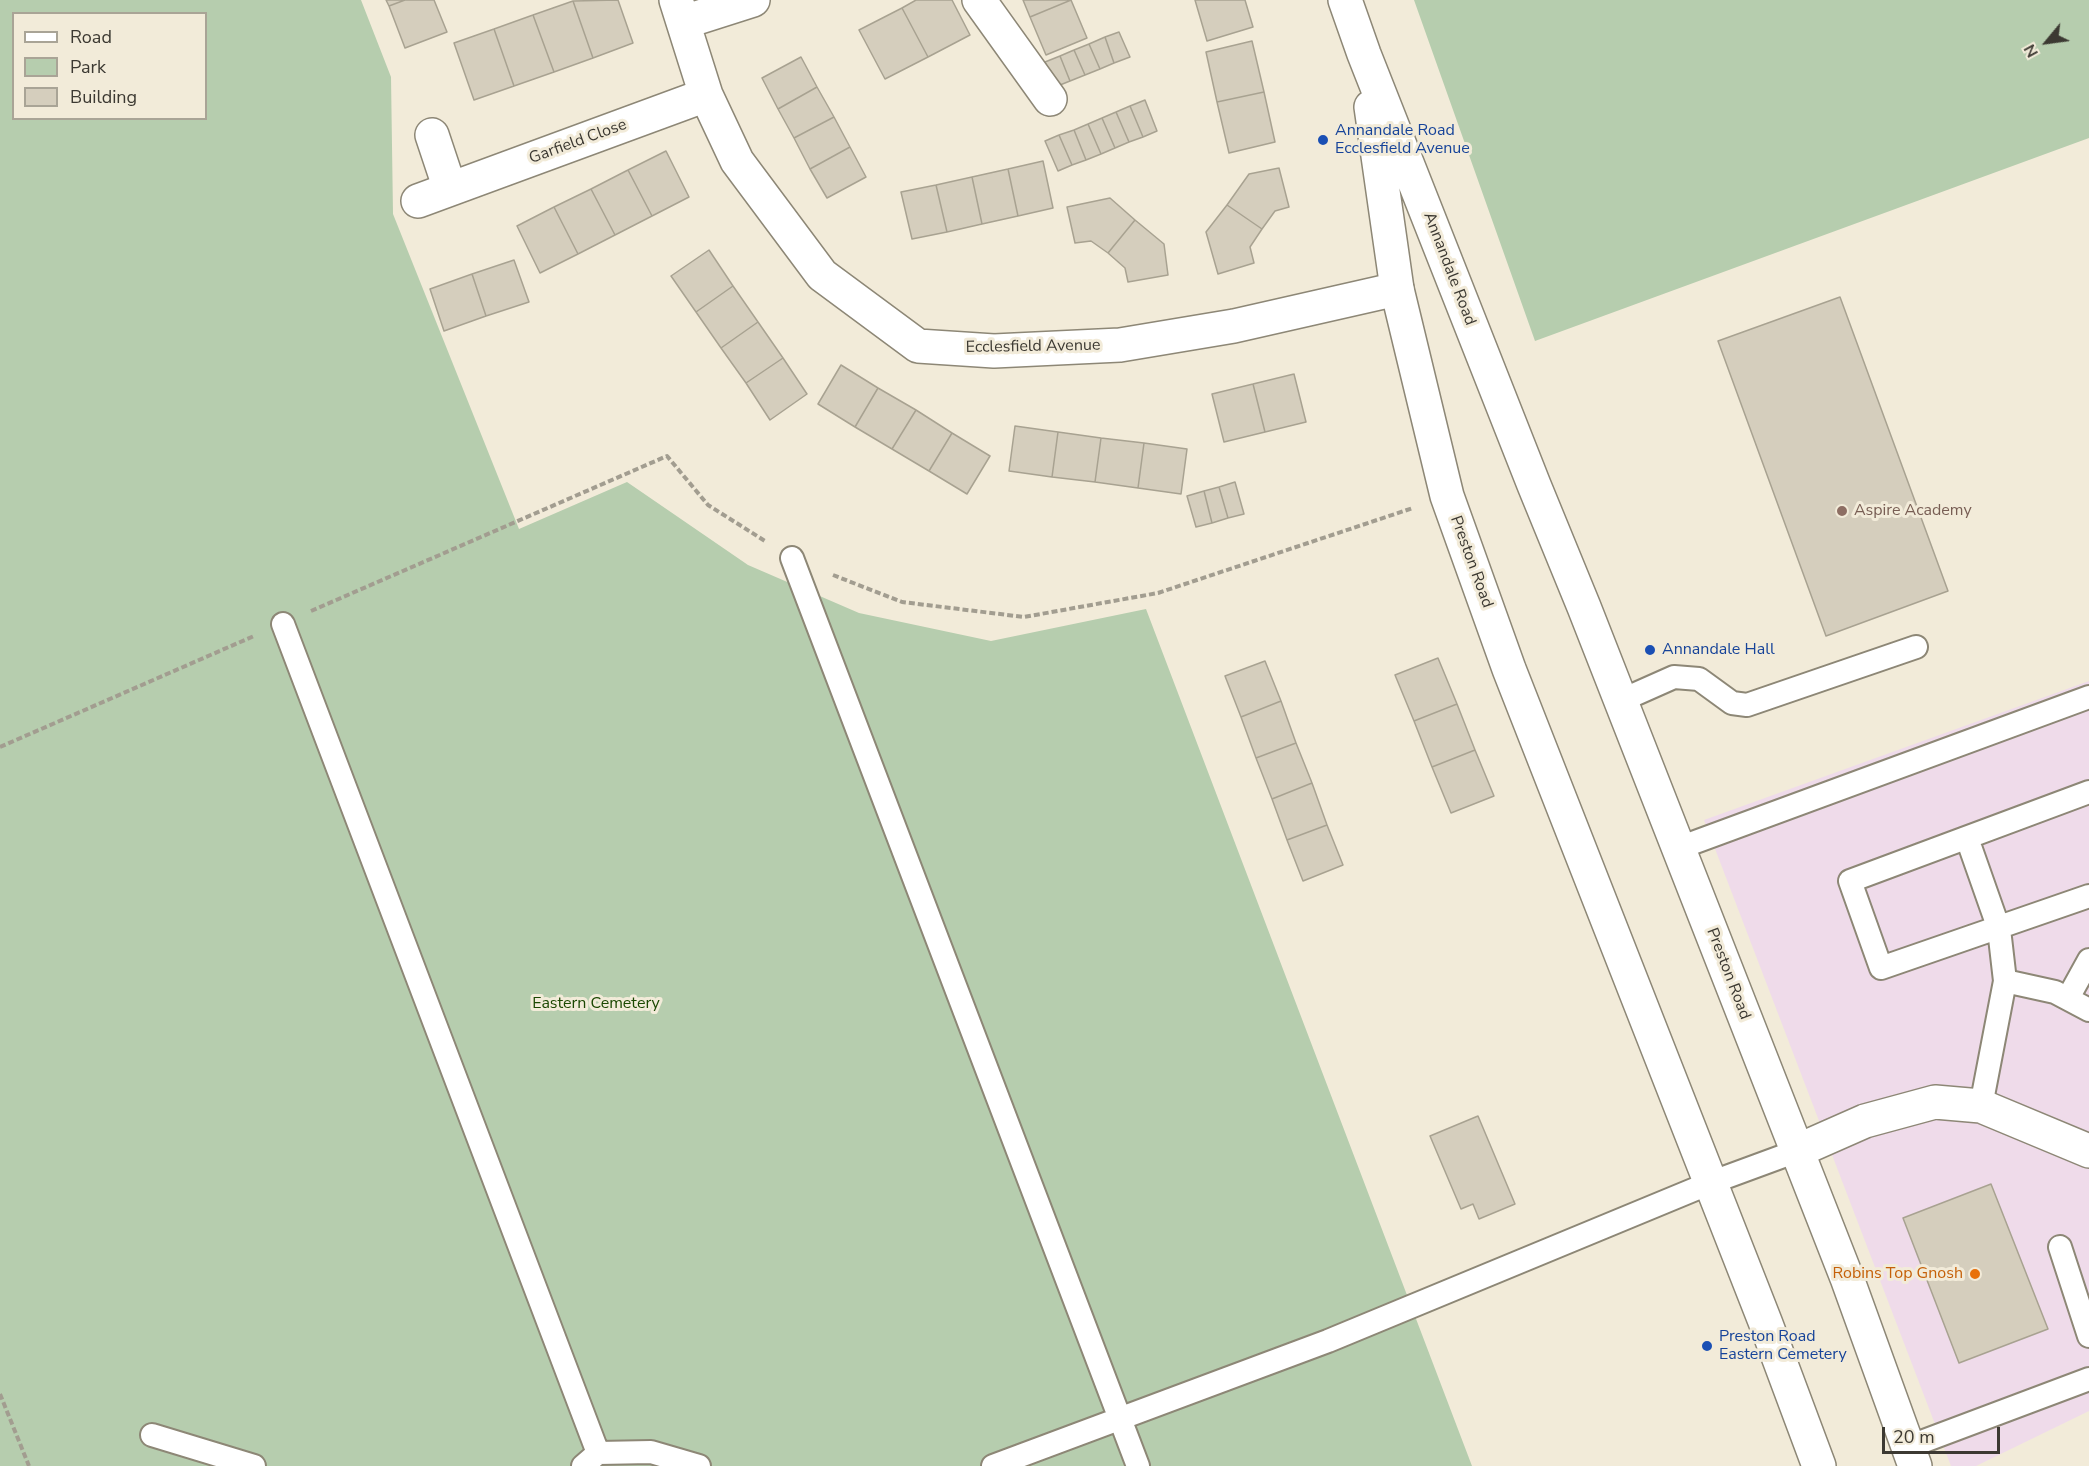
<!DOCTYPE html>
<style>
body{margin:0}
#map{position:relative;width:2089px;height:1466px;overflow:hidden;background:#f2ebd9;font-family:"Nunito Sans",sans-serif}
canvas{display:block}
.legend{position:absolute;left:12px;top:12px;width:195px;height:108px;box-sizing:border-box;background:#f2ebd9;border:2px solid #a9a496;margin:0;padding:8px 10px;list-style:none;font-size:18px;color:#3c3932}
.legend li{display:flex;align-items:center;gap:12px;height:30px}
.legend b{width:30px;border:2px solid #a9a496}
.north{position:absolute;left:2017px;top:12px;width:60px;height:60px;-webkit-text-stroke:4px #f2ebd9;paint-order:stroke;rotate:241deg;font-size:16px;font-weight:700;line-height:24px;text-align:center;color:#3c3932}
.north::after{content:'';display:block;margin:auto;width:21px;height:27px;background:#3c3932;clip-path:polygon(50% 0,100% 100%,50% 72%,0 100%)}
.scale{position:absolute;left:1882px;top:1427px;width:118px;height:27px;box-sizing:border-box;border:3px solid #3c3932;border-top:0;padding-left:8px;font-size:18px;line-height:21px;white-space:nowrap;color:#3c3932;-webkit-text-stroke:4px #f2ebd9;paint-order:stroke}
</style>
<div id="map">
<canvas width="2089" height="1466"></canvas>
<ul class="legend">
<li><b style="height:8px;background:#fff"></b>Road</li>
<li><b style="height:16px;background:#b6cdae"></b>Park</li>
<li><b style="height:16px;background:#d5cebd"></b>Building</li>
</ul>
<div class="north">N</div>
<div class="scale">20 m</div>
</div>
<script>
const context = document.querySelector('canvas').getContext('2d');
context.lineJoin = 'round';
function paint(path, color) { context.fillStyle = color; context.fill(path, 'evenodd'); }
const poly = rows => new Path2D(rows.map(r => 'M' + r).join(''));
function trace(path, color, width, dash) { context.strokeStyle = color; context.lineWidth = width; context.lineCap = dash ? 'butt' : 'round'; context.setLineDash(dash || []); context.stroke(path); }
function label(font, color, halo, rows, align = 'center') {
  context.font = font + ' "Nunito Sans",sans-serif'; context.lineWidth = 6; context.setLineDash([]); context.textBaseline = 'middle'; context.strokeStyle = halo; context.fillStyle = color; for (const [text, x, y, turn = 0] of rows) {
    context.save(); context.translate(x, y); context.rotate((+turn || 0) * Math.PI / 180); context.textAlign = isNaN(turn) ? turn : align; if (halo) context.strokeText(text, 0, 0); context.fillText(text, 0, 0); context.restore();
  }
}
paint(poly([
 [2089,681,2089,1411,1976,1466,1951,1466,1704,820]
]), '#efdbea');
paint(poly([
 [0,0,361,0,391,77,393,214,519,529,627,482,748,565,859,613,991,641,1146,609,1472,1466,0,1466],
 [14,14,206,14,206,118,14,118],
 [1414,0,2089,0,2089,138,1535,341]
]), '#b6cdae');
const building = poly([
 [386,0,405,0,389,6,386,0],
 [405,0,434,0,447,32,405,48,389,6,405,0],
 [618,0,633,43,593,58,573,1,618,0],
 [916,0,952,0,970,35,928,57,902,8,916,0],
 [1023,0,1071,0,1030,17,1023,0],
 [1071,0,1087,38,1046,55,1030,17,1071,0],
 [1195,0,1245,0,1253,27,1207,41,1195,0],
 [573,1,593,58,554,72,533,15,573,1],
 [902,8,928,57,885,79,859,30,902,8],
 [533,15,554,72,514,86,494,29,533,15],
 [494,29,514,86,474,100,454,43,494,29],
 [1119,32,1130,57,1114,63,1105,37,1119,32],
 [1105,37,1114,63,1100,69,1089,44,1105,37],
 [1252,41,1264,92,1217,102,1206,52,1252,41],
 [1089,44,1100,69,1085,75,1074,50,1089,44],
 [1074,50,1085,75,1070,81,1060,56,1074,50],
 [1060,56,1070,81,1055,87,1045,62,1060,56],
 [801,57,817,87,778,109,762,78,801,57],
 [817,87,834,117,794,138,778,109,817,87],
 [1264,92,1275,142,1229,153,1217,102,1264,92],
 [1145,100,1157,131,1143,137,1130,106,1145,100],
 [1130,106,1143,137,1129,142,1116,112,1130,106],
 [1116,112,1129,142,1115,148,1102,118,1116,112],
 [834,117,850,147,810,169,794,138,834,117],
 [1102,118,1115,148,1101,154,1088,124,1102,118],
 [1088,124,1101,154,1086,160,1074,130,1088,124],
 [1074,130,1086,160,1072,165,1059,135,1074,130],
 [1059,135,1072,165,1058,171,1045,141,1059,135],
 [850,147,866,177,827,198,810,169,850,147],
 [666,151,689,197,652,216,628,170,666,151],
 [1043,161,1053,208,1018,216,1008,169,1043,161],
 [1279,168,1289,207,1275,211,1262,229,1227,205,1249,174,1279,168],
 [1008,169,1018,216,982,224,972,177,1008,169],
 [628,170,652,216,615,235,591,189,628,170],
 [972,177,982,224,947,232,936,185,972,177],
 [936,185,947,232,912,239,901,192,936,185],
 [591,189,615,235,578,254,554,207,591,189],
 [1110,198,1135,220,1108,253,1091,241,1075,243,1067,207,1110,198],
 [1227,205,1262,229,1250,247,1254,263,1218,274,1206,232,1227,205],
 [554,207,578,254,540,273,517,226,554,207],
 [1135,220,1164,244,1168,275,1128,282,1125,268,1108,253,1135,220],
 [709,250,733,286,696,312,671,276,709,250],
 [514,260,529,302,486,316,472,274,514,260],
 [472,274,486,316,444,331,430,289,472,274],
 [733,286,758,322,721,348,696,312,733,286],
 [1840,297,1948,591,1826,636,1718,341,1840,297],
 [758,322,783,358,746,383,721,348,758,322],
 [783,358,807,394,770,420,746,383,783,358],
 [841,365,878,388,855,427,818,404,841,365],
 [1294,374,1306,422,1265,432,1253,384,1294,374],
 [1253,384,1265,432,1224,442,1212,394,1253,384],
 [878,388,916,410,892,449,855,427,878,388],
 [916,410,952,433,929,471,892,449,916,410],
 [1015,426,1058,432,1052,477,1009,471,1015,426],
 [1058,432,1101,438,1095,482,1052,477,1058,432],
 [952,433,990,456,967,494,929,471,952,433],
 [1101,438,1144,443,1138,488,1095,482,1101,438],
 [1144,443,1187,449,1181,494,1138,488,1144,443],
 [1235,482,1244,514,1228,518,1219,487,1235,482],
 [1219,487,1228,518,1212,523,1204,491,1219,487],
 [1204,491,1212,523,1196,527,1187,496,1204,491],
 [1438,658,1457,704,1414,721,1395,675,1438,658],
 [1265,661,1281,701,1241,717,1225,676,1265,661],
 [1281,701,1296,743,1256,758,1241,717,1281,701],
 [1457,704,1475,750,1432,767,1414,721,1457,704],
 [1296,743,1312,783,1272,799,1256,758,1296,743],
 [1475,750,1494,796,1451,813,1432,767,1475,750],
 [1312,783,1327,825,1287,840,1272,799,1312,783],
 [1327,825,1343,865,1303,881,1287,840,1327,825],
 [1478,1116,1515,1204,1479,1219,1473,1204,1461,1209,1430,1136,1478,1116],
 [1991,1184,2048,1329,1959,1363,1903,1218,1991,1184]
]);
paint(building, '#d5cebd');
trace(building, '#a8a291', 1.5);
const lane = poly([
 [792,558,1138,1466],
 [283,624,598,1453],
 [1620,701,1674,677,1699,679,1732,703,1747,705,1916,647],
 [2089,792,1850,881,1881,968,2089,896],
 [1967,838,1999,929,2005,981,1981,1106],
 [1679,848,2089,697],
 [2005,981,2055,992,2089,1010],
 [2068,998,2089,960],
 [2060,1247,2089,1336],
 [152,1435,254,1466],
 [1908,1447,2089,1379],
 [583,1466,598,1453,651,1452,699,1466],
 [993,1466,1328,1341,1710,1183,1797,1151]
]);
const street = poly([
 [676,0,706,95,737,161,822,275,918,346,994,351,1120,345,1234,326,1397,289],
 [979,0,1050,99],
 [684,22,753,0],
 [432,135,450,189],
 [418,201,706,95],
 [1797,1151,1865,1121,1935,1102,1981,1106,2089,1151]
]);
const secondary = poly([
 [1345,0,1364,54,1534,485,1584,607,1847,1278,1915,1466],
 [1371,107,1397,289,1447,496,1509,669,1766,1324,1819,1466]
]);
trace(lane, '#8d8776', 26);
trace(street, '#8d8776', 36);
trace(secondary, '#8d8776', 36);
trace(poly([
 [833,575,902,602,1024,617,1158,593,1413,508],
 [311,611,667,456,708,505,765,541],
 [0,747,254,636],
 [0,1394,29,1466]
]), '#a29d90', 4, [6, 3]);
trace(lane, '#fff', 22);
trace(street, '#fff', 33);
trace(secondary, '#fff', 33);
for (const [x, y, r, color] of [
 [1323,140,6,"#1a4fb4"],
 [1842,511,6,"#8d6e63"],
 [1650,650,6,"#1a4fb4"],
 [1975,1274,6,"#e8710a"],
 [1707,1346,6,"#1a4fb4"]
]) { const dot = new Path2D(); dot.arc(x, y, r, 0, 2 * Math.PI); context.fillStyle = color; context.fill(dot); trace(dot, '#f2ebd9', 2); }
label('16px', '#164399', '#f2ebd9', [
 ["Annandale Road",1335,131],
 ["Ecclesfield Avenue",1335,149],
 ["Annandale Hall",1662,650],
 ["Preston Road",1719,1337],
 ["Eastern Cemetery",1719,1355]
], 'left');
label('16px', '#3c3932', '#f2ebd9', [
 ["Garfield Close",578,142,-20],
 ["Annandale Road",1449,269,69],
 ["Ecclesfield Avenue",1033,347,-1],
 ["Preston Road",1471,562,70],
 ["Preston Road",1728,974,69]
]);
label('16px', '#785e54', '#f2ebd9', [
 ["Aspire Academy",1854,511]
], 'left');
label('16px', '#1b4802', '#f2ebd9', [
 ["Eastern Cemetery",596,1004]
]);
label('16px', '#c56008', '#f2ebd9', [
 ["Robins Top Gnosh",1963,1274]
], 'right');
</script>
